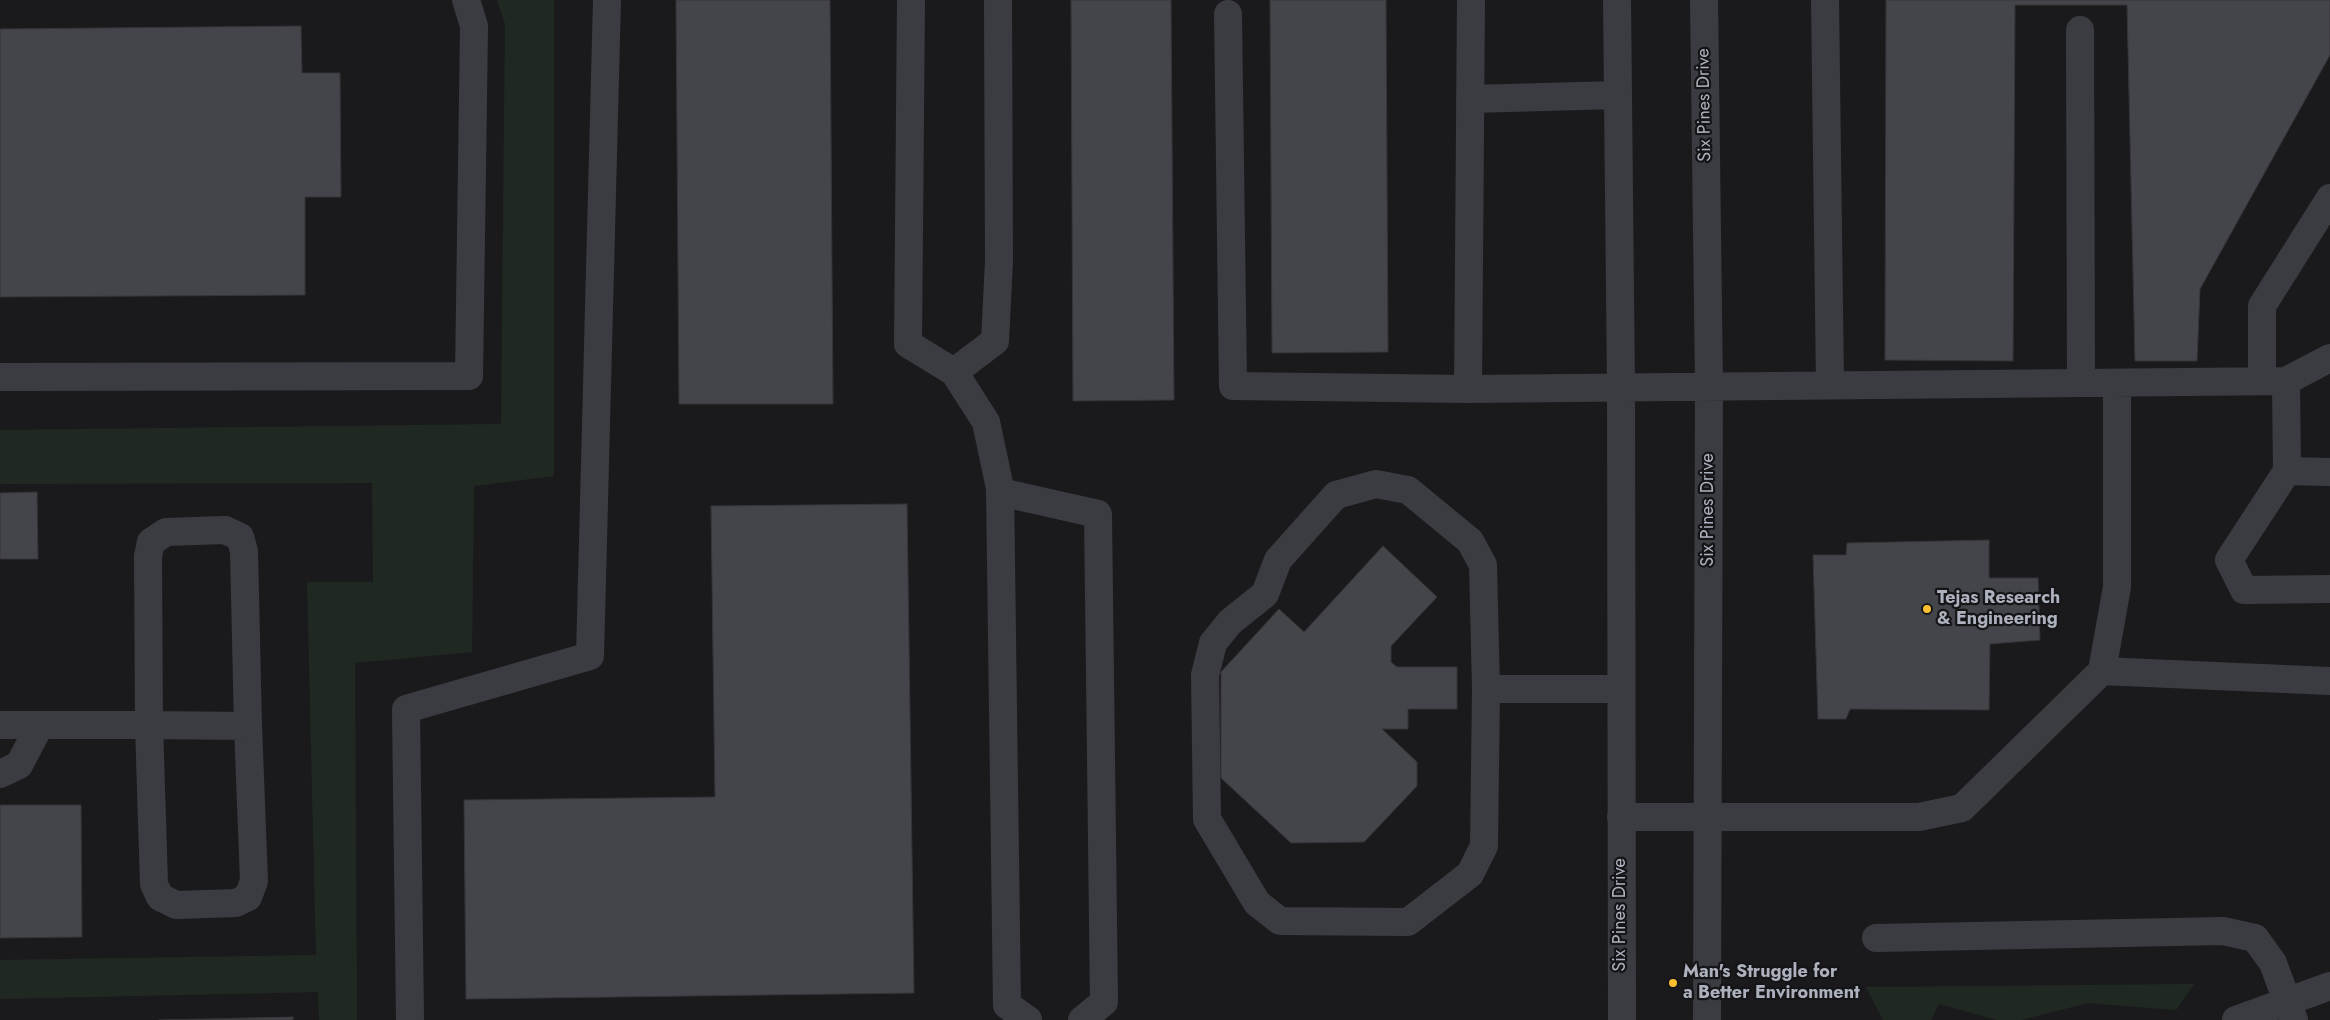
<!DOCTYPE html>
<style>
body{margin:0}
canvas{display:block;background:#1a1a1d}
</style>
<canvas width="2330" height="1020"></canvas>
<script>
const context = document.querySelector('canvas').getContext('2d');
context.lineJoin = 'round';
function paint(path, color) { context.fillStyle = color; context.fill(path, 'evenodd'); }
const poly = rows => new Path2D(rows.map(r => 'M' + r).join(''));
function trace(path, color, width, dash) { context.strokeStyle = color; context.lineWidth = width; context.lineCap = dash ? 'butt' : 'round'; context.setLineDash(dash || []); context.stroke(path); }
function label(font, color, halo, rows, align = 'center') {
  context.font = font + ' Jost,sans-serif'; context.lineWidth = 4.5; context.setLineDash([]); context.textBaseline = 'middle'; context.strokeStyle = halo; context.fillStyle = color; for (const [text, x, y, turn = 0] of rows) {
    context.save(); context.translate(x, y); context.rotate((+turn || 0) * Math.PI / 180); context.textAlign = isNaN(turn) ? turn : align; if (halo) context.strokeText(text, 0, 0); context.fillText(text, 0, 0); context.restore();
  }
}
paint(poly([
 [497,0,554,0,554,476,474,486,472,652,355,663,357,1020,319,1020,318,992,0,999,0,960,316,955,307,582,373,582,372,483,0,484,0,430,501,424,505,24],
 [2194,984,2176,1010,2088,1003,2021,1020,1997,1020,1939,1004,1931,1020,1883,1020,1866,987]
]), '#202921');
const building = poly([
 [676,0,830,0,833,404,679,404,676,0],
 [1071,0,1171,0,1174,400,1073,401,1071,0],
 [1270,0,1386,0,1388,352,1272,353,1270,0],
 [1886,0,2330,0,2330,55,2200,289,2197,361,2135,361,2127,5,2015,5,2013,361,1885,360,1886,0],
 [301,26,302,73,340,73,341,197,305,197,305,295,0,297,0,29,301,26],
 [37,492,38,559,0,559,0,493,37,492],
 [907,504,914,993,466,999,464,800,715,797,711,506,907,504],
 [1989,540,1989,578,2038,578,2040,640,1990,644,1989,710,1850,709,1846,719,1818,719,1813,555,1846,555,1847,543,1989,540],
 [1383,546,1437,597,1391,646,1391,662,1397,667,1457,667,1457,709,1408,709,1408,729,1382,729,1417,762,1417,786,1364,842,1291,843,1221,778,1221,672,1279,609,1304,632,1383,546],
 [0,805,81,805,82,937,0,938,0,805],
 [293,1017,293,1020,159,1020,293,1017]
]);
paint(building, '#44454a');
trace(building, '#343439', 1);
trace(poly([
 [911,0,908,344,954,372,986,422,1000,488,1007,1005,1028,1020],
 [1471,0,1468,389,2286,381,2330,358],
 [1617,0,1621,387,1622,1020],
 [1704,0,1709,385,1707,1020],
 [1825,0,1830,385],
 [1228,14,1233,386,1468,389],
 [2080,30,2081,383],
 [1470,99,1617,95],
 [954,372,995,341,999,261,998,0],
 [0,377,469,376,474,26,466,0],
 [2262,381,2262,306,2330,198],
 [2286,381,2287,471,2229,560,2244,590,2330,589],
 [2287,471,2330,472],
 [1000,492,1098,514,1104,1002,1082,1020],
 [2102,671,2330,681],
 [1486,689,1484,846,1470,874,1408,922,1280,921,1257,903,1207,819,1205,675,1213,643,1230,622,1265,594,1278,560,1336,495,1376,484,1408,490,1470,541,1483,565,1486,689,1621,689],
 [0,725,149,725,248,726,254,881,248,897,236,903,176,905,160,897,154,884,149,725,148,556,151,542,166,532,225,530,240,537,244,551,248,726],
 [0,774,19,765,40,725],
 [1621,817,1919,817,1962,808,2102,671,2117,587,2117,383],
 [1876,938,2223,931,2255,938,2273,963,2294,1020],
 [410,1020,406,709,590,656,607,0],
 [2236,1020,2330,986]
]), '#3b3c42', 28);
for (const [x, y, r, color] of [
 [1927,609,5,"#febe31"],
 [1673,983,5,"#febe31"]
]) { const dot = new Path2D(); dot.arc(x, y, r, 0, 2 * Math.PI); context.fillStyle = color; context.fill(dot); trace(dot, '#151518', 2); }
label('18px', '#acb1bd', '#151518', [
 ["Six Pines Drive",1705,105,-91],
 ["Six Pines Drive",1709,510,-90],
 ["Six Pines Drive",1621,915,-90]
]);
label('bold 18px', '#acb1bd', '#151518', [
 ["Tejas Research",1937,599],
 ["& Engineering",1937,620],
 ["Man's Struggle for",1683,973],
 ["a Better Environment",1683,994]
], 'left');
</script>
